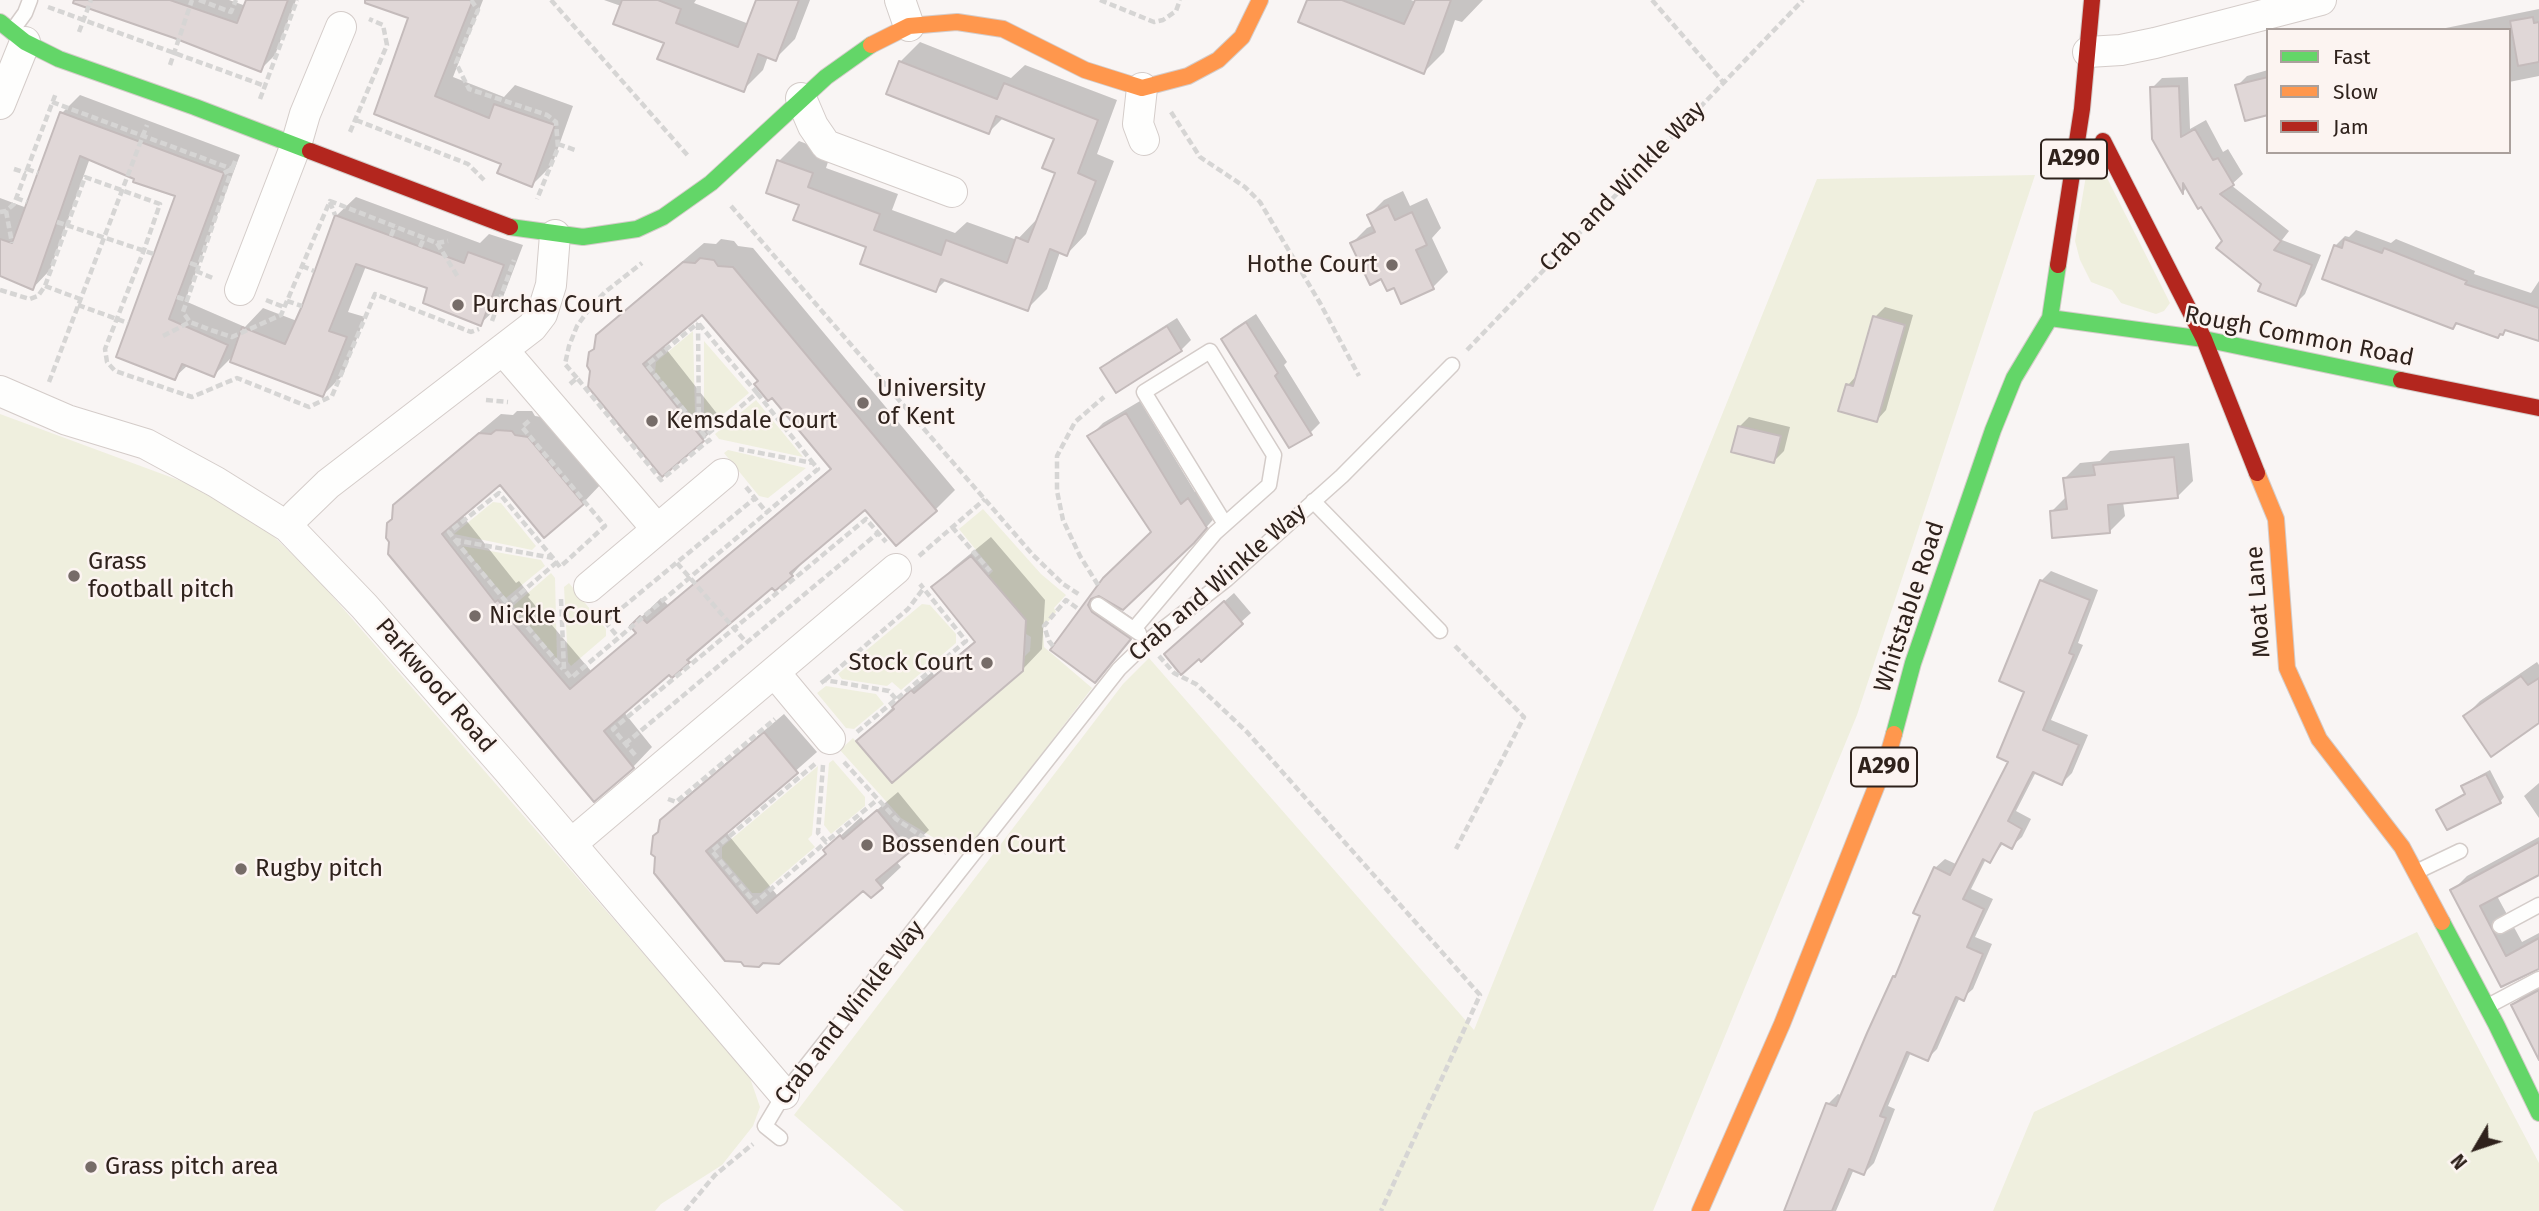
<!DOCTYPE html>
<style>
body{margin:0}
#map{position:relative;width:2539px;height:1211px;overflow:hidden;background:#f9f5f4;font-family:"Fira Sans",sans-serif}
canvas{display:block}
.legend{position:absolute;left:2266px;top:28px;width:245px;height:126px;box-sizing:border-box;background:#fcf4f1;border:2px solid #aaa09c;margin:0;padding:9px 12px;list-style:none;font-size:21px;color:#2f221c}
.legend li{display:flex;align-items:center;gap:14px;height:35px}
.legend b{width:35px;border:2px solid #aaa09c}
.north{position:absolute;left:2441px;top:1113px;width:70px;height:70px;-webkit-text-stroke:5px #fcf4f1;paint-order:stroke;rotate:231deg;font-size:19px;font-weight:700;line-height:28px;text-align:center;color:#2f221c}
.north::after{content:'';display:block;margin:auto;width:24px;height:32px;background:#2f221c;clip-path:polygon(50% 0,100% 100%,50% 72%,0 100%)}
</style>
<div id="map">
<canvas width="2539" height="1211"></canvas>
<ul class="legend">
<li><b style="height:9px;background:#63d668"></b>Fast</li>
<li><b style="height:9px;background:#ff974d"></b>Slow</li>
<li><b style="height:9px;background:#b3261e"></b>Jam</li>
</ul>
<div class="north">N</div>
</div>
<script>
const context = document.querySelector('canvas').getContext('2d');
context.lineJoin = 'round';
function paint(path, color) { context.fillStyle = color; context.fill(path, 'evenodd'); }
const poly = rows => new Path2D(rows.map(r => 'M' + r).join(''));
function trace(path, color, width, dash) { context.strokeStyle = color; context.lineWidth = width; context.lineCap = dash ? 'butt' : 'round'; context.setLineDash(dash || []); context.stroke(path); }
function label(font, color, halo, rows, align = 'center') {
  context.font = font + ' "Fira Sans",sans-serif'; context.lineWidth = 5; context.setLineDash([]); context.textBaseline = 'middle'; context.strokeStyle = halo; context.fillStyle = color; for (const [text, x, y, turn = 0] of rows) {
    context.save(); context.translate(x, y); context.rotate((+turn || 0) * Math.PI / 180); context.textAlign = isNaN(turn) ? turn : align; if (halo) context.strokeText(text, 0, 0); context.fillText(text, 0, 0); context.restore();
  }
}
paint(poly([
 [2091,146,2170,303,2164,311,2156,314,2121,303,2112,290,2091,282,2080,260,2075,241],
 [2035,175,1857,715,1653,1211,904,1211,794,1115,1123,684,1149,658,1474,1030,1817,179],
 [1738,426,1781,437,1774,463,1731,452],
 [693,331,695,412,691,415,655,372,656,362],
 [704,341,749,393,709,426,704,419],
 [756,400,803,457,719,439,715,434],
 [0,414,192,485,270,533,314,575,749,1075,760,1107,753,1126,722,1165,661,1204,655,1211,0,1211],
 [728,450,806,468,768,498,759,496,724,453],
 [493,502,501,503,536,546,532,550,454,534],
 [983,509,1041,574,1066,595,1054,608,1056,612,1043,628,1044,647,1092,688,964,856,901,818,840,750,853,738,891,782,1023,671,1025,656,1030,651,1031,637,1026,634,1026,620,988,576,993,571,959,529],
 [462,546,541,560,545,566,506,598],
 [551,573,555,578,557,659,513,606],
 [569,583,606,629,606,636,571,666,568,662,564,587],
 [922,604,930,605,956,634,956,643,901,690,892,682,887,686,842,679,838,674],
 [826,686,876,694,884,704,854,729,846,728,817,693],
 [833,760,865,797,865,806,831,834,824,825,829,763],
 [818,766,812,835,808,839,815,847,761,893,752,893,722,858,722,847],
 [2417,932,2539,1163,2539,1211,1993,1211,2034,1112]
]), '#efefde');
paint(poly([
 [105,0,229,0,246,6,248,0,296,0,275,55,260,70,101,11],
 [369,0,483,0,453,77,504,97,515,85,573,106,552,165,532,185,504,163,376,113,410,17],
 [604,0,696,0,694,3,749,24,758,0,810,0,795,39,775,59,768,56,763,70,743,90,666,42,621,6],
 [1309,0,1411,0,1416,2,1417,0,1483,0,1462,22,1455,20,1444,52,1424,72],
 [2539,9,2539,76,2509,82,2509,30,2436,30],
 [920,42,1011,78,1025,65,1117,100,1097,154,1114,161,1086,234,1067,254,1060,252,1047,289,1027,309,947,279,936,290,801,204,779,161,799,141,831,153,826,168,898,194,892,210,955,233,967,222,1017,240,1037,219,1057,172,1056,138,1004,117,989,132,900,62],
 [2268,70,2268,113,2237,86,2247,76],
 [2188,77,2190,129,2206,120,2223,152,2228,149,2243,174,2231,185,2289,231,2282,240,2321,255,2305,294,2295,304,2263,283,2224,241,2202,205,2187,187,2184,191,2154,138,2152,88,2162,78],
 [80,95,240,155,185,301,245,327,263,308,297,321,336,216,356,197,480,243,489,234,523,245,500,305,480,324,429,287,366,266,348,312,365,317,343,375,323,395,234,355,214,375,188,365,174,378,118,356,178,195,90,158,50,270,33,288,0,275,0,198,27,208,62,113],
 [1403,191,1410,206,1427,198,1441,228,1432,238,1448,272,1433,287,1395,286,1382,277,1352,243,1367,228,1374,225,1369,215,1384,200],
 [2356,230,2391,243,2396,239,2475,271,2474,274,2531,293,2539,281,2539,339,2507,329,2498,336,2458,322,2453,327,2335,246,2345,236,2349,237],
 [721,239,734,241,738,246,753,248,955,490,936,509,866,507,810,554,792,575,773,586,688,661,669,672,623,711,652,747,633,767,393,518,394,506,415,486,501,414,513,415,517,411,532,411,535,416,548,418,602,483,583,503,500,483,462,515,516,583,519,581,530,595,528,597,591,671,637,632,632,626,661,598,668,605,832,467,702,312,663,345,722,420,703,440,596,347,597,336,618,316,704,243,716,244],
 [1885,307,1913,315,1886,410,1877,420,1848,385,1857,375,1875,317],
 [1256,314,1287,362,1284,365,1320,423,1310,433,1224,339,1233,329],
 [1177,318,1191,340,1181,350,1103,368,1112,359],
 [1140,401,1195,492,1203,486,1219,513,1193,542,1121,610,1143,625,1095,681,1052,649,1105,579,1153,532,1090,436,1103,423],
 [1749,417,1790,427,1784,451,1774,461,1739,427],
 [2189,443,2193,481,2178,496,2123,502,2125,516,2110,531,2052,511,2067,496,2065,478,2080,463,2100,461,2110,451],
 [991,537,1045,600,1042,649,1022,670,858,741,914,687,932,672,934,675,976,640,934,588,953,568],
 [2051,571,2098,590,2078,643,2083,645,2051,720,2088,735,2072,773,2062,783,2036,772,2016,811,2031,819,2022,837,2012,846,2004,842,1990,861,1986,859,1971,889,1993,899,1975,937,1992,944,1973,989,1963,998,1960,997,1937,1049,1927,1059,1911,1052,1888,1106,1895,1109,1874,1163,1864,1173,1854,1169,1836,1211,1790,1211,1786,1209,1828,1104,1838,1094,1843,1096,1922,915,1935,868,1945,859,1958,865,2010,761,2026,691,2041,581],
 [1234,593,1251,613,1241,622,1176,644],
 [2537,662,2539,665,2539,721,2465,716,2480,701],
 [784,714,817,752,726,832,777,895,827,852,825,850,861,817,864,821,898,792,929,830,896,861,901,867,881,886,863,888,779,962,659,832,662,820,682,800],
 [2490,770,2504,797,2500,802,2438,810,2466,793,2463,787,2468,782],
 [2539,783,2539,818,2524,796],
 [2539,837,2539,873,2497,896,2522,942,2539,933,2539,967,2502,985,2452,891,2467,876],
 [2539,986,2539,1057,2513,1005,2523,995]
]), '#0003');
const building = poly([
 [74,0,170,0,237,23,246,0,288,0,261,72,174,38,73,3,74,0],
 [365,0,473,0,435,96,489,118,494,104,555,125,532,187,497,173,501,164,374,114,408,18,365,3,365,0],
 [622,0,658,0,681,9,676,23,738,47,756,0,799,0,776,61,758,54,744,92,657,59,664,43,613,24,622,0],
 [1307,0,1342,0,1404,24,1415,0,1451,0,1424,74,1298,22,1307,0],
 [2533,17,2534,23,2539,22,2539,62,2518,66,2510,21,2533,17],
 [899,61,997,99,1004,83,1098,120,1078,173,1096,181,1067,256,1050,249,1028,311,941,279,936,292,860,264,866,247,793,220,799,205,766,193,777,160,813,173,808,187,880,214,874,230,941,255,946,240,1007,263,1016,237,1028,242,1055,173,1042,168,1054,139,996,116,989,134,886,94,899,61],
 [2268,77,2268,115,2245,121,2235,85,2268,77],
 [2179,86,2181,137,2195,129,2213,160,2218,158,2234,185,2220,194,2281,241,2274,250,2312,265,2296,306,2258,291,2261,284,2216,248,2222,241,2201,207,2198,209,2183,183,2183,194,2152,139,2150,87,2179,86],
 [60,112,224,173,169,319,228,345,214,377,182,364,175,380,116,357,175,196,133,182,134,179,80,156,33,290,0,276,0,239,12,243,60,112],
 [1388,205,1395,220,1412,212,1427,245,1416,250,1434,289,1401,304,1394,288,1387,291,1381,279,1370,285,1350,243,1375,232,1367,215,1388,205],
 [335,215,464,263,468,252,504,265,481,326,423,303,427,288,356,264,329,331,347,337,323,397,230,362,242,327,285,344,302,306,335,215],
 [2344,239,2382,253,2384,248,2467,281,2465,284,2539,308,2539,341,2505,330,2503,335,2500,334,2498,338,2456,323,2453,329,2322,279,2334,245,2342,248,2344,239],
 [700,258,714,260,718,266,733,267,937,511,896,546,865,510,790,573,793,576,775,591,772,588,687,660,690,662,672,678,669,675,604,731,634,768,594,802,388,554,389,542,386,538,387,523,392,519,393,505,479,433,491,434,496,430,512,431,515,435,528,437,584,504,544,538,500,485,442,534,495,602,498,600,512,616,509,618,570,689,636,633,630,626,640,616,647,623,831,469,772,398,768,401,754,384,758,381,702,315,643,364,704,441,662,477,588,387,590,371,587,366,589,352,594,349,596,335,683,262,695,263,700,258],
 [1873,316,1905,325,1877,422,1838,411,1846,384,1853,386,1873,316],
 [1246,322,1278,373,1275,376,1312,435,1289,448,1221,339,1246,322],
 [1167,326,1182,351,1116,393,1100,368,1167,326],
 [1126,413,1181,504,1188,498,1207,528,1194,543,1123,610,1099,596,1091,599,1088,605,1092,612,1131,639,1095,683,1050,650,1103,578,1151,532,1087,436,1126,413],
 [1738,426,1781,436,1774,463,1731,452,1738,426],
 [2174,457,2178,498,2108,505,2110,533,2052,538,2050,511,2067,509,2063,478,2095,475,2093,465,2174,457],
 [971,556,1026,620,1023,671,892,783,856,741,894,709,892,707,911,690,914,693,975,642,931,587,971,556],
 [2040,580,2090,600,2069,653,2074,655,2043,730,2079,745,2062,785,2033,772,2008,821,2022,829,2012,849,2001,843,1990,863,1983,859,1963,899,1984,909,1967,947,1983,954,1964,1001,1956,997,1928,1061,1907,1052,1880,1116,1886,1118,1864,1175,1849,1169,1832,1211,1784,1211,1826,1103,1836,1106,1867,1033,1893,976,1895,977,1920,916,1913,913,1934,867,1950,875,2008,762,1997,757,2024,692,1999,681,2040,580],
 [1224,601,1243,624,1201,662,1199,659,1181,675,1164,654,1224,601],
 [2521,676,2528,685,2539,678,2539,723,2491,757,2463,716,2521,676],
 [764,732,798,773,706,851,757,913,826,854,823,850,840,835,843,839,877,810,911,851,876,880,883,888,871,898,863,891,779,964,763,963,759,967,744,966,741,962,725,961,654,873,655,857,651,854,653,836,658,832,660,820,764,732],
 [2486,774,2501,803,2447,830,2436,810,2465,794,2461,786,2486,774],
 [2539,842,2539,875,2480,906,2506,956,2539,938,2539,969,2501,987,2450,890,2539,842],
 [2539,990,2539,1060,2511,1005,2539,990]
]);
paint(building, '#e0d7d7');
trace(building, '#c4bbbb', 2);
const lane = poly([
 [12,31,25,13,30,0],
 [1313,501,1440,631],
 [1098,605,1139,633],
 [1134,629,1215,533,1269,485,1274,455,1210,351,1144,392,1225,524],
 [2416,872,2460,851],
 [2500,926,2539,905],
 [2488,1006,2539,979],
 [780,1138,765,1126,784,1094,1119,669,1149,640,1227,579,1342,476,1452,365]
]);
const street = poly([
 [900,0,909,26],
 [2088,52,2121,50,2155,43,2321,0],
 [1142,88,1138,124,1144,140],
 [801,98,813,126,826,145,952,192],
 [0,104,25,42],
 [240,290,296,145,305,114,341,27],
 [503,350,657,529],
 [0,391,67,420,146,444,216,482,288,527,364,606,508,770,784,1094],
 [288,527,296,515,328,484,532,327,542,314,551,285,555,235],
 [589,587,723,474],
 [775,673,830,739],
 [571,844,896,569]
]);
const fast = poly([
 [0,22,25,42,59,59,195,107,310,151],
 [510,227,583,237,637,229,663,217,711,183,826,77,871,45],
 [2050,318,2204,339,2401,380],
 [1894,734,1913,663,1993,430,2014,378,2050,318,2058,265],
 [2442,922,2496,1024,2539,1113]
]);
const slow = poly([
 [871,45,909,26,957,22,1003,29,1085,70,1142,88,1188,76,1218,60,1242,37,1260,0],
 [2257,473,2276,519,2287,668,2319,739,2402,847,2442,922],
 [1700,1211,1782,1024,1886,762,1894,734]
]);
const jam = poly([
 [2103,141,2204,339,2257,473],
 [310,151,510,227],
 [2058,265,2082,109,2092,0],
 [2401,380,2539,408]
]);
trace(lane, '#d4ccc9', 17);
trace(street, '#d4ccc9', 32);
trace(fast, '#d4ccc9', 18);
trace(slow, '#d4ccc9', 18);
trace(jam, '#d4ccc9', 18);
trace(poly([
 [199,0,231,12,236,0],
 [471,0,478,10,456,63,469,89,547,115,556,122,558,148,537,199],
 [551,0,689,157],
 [1100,0,1154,22,1163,20,1176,11,1180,0],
 [1652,0,1723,82],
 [48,7,265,86],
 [79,32,91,0],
 [170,65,192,0],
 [260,99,297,0],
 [52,102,232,169,183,312,190,322,211,330,232,337,281,315,330,201,437,243,448,241],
 [1171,112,1200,157,1245,187,1260,202,1320,303,1359,376],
 [356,120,468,164,484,180],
 [350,132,387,45,383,25,369,19],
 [558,144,575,150],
 [14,169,26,173],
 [27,169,38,173],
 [224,173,232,169,236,159],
 [16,198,27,202],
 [330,202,335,215],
 [731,206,1033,555,1063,584,1080,595],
 [6,211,12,243],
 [0,212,6,211,14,204,56,93],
 [57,222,154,254],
 [391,236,395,226],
 [437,243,458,277],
 [420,247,424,238],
 [190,263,198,266],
 [302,266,314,271],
 [196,271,215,279],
 [45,286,80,299],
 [0,290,30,299,38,296,45,286,85,177,160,204,144,250,105,349,107,362,115,371,192,397,237,378,309,407,332,396,375,294,471,332,479,329],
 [177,297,186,300],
 [266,300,284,307],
 [287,301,302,306],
 [78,305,128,323],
 [492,321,514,260],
 [698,323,699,428,647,365,698,323],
 [699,324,757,393,705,436,699,428],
 [163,336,190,322],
 [1467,350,1803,0],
 [577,378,565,364,569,346,577,326,590,308,605,292,642,263],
 [49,382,147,125],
 [570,384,577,378,661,480,709,440,712,444],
 [757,393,813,463],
 [486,400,508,402],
 [529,421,522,427,605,526,560,567,553,558,499,493,449,532,455,540,553,558],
 [746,487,767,513],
 [952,527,990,571],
 [455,540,508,604],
 [919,556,985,499],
 [557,562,508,604,563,669],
 [677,563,746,642],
 [1098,585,1080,556,1063,520,1057,491,1057,456,1075,422,1104,397],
 [561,599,564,669,571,678,818,469,813,463,739,449],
 [598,613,618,637],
 [606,621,755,498],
 [1053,646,1049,641,1044,626,1066,600,1077,608],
 [1455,646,1524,717,1456,849],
 [1159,656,1174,673,1196,684,1247,732,1480,995,1381,1211],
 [825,680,908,609,923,589],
 [821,683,825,680,889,691,896,699],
 [857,732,966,641,920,584],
 [625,744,878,533],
 [635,755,613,729,866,519,886,542],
 [844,762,896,819,947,853],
 [815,764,712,851,755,903,826,842],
 [823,765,818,833,826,842,877,800],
 [668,799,676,802,775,719],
 [685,1211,715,1175,753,1144]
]), '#d6d5d4', 4.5, [7, 3.5]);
trace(lane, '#fefefd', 14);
trace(street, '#fefefd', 30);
trace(fast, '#63d668', 16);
trace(slow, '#ff974d', 16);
trace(jam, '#b3261e', 16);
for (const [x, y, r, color] of [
 [1392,265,7,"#766c68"],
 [458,305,7,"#766c68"],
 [863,403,7,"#766c68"],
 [652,421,7,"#766c68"],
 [74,576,7,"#766c68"],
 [475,616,7,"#766c68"],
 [987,663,7,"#766c68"],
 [867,845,7,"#766c68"],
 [241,869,7,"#766c68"],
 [91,1167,7,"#766c68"]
]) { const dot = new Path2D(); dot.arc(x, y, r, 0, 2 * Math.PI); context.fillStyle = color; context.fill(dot); trace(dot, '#fcf4f1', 2.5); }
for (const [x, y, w] of [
 [2074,159,66],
 [1884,767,66]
]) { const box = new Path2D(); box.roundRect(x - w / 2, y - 19.5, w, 39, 5); context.fillStyle = '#fcf4f1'; context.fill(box); trace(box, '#2f221c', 2); }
label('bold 23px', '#2f221c', null, [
 ["A290",2074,159],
 ["A290",1884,767]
]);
label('24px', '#2f221c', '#fcf4f1', [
 ["Crab and Winkle Way",1623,187,-46],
 ["Rough Common Road",2299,337,11],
 ["Crab and Winkle Way",1218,583,-41],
 ["Moat Lane",2259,602,-94],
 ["Whitstable Road",1910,607,-72],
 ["Parkwood Road",435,686,49],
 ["Crab and Winkle Way",850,1013,-52]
]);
label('24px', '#2f221c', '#fcf4f1', [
 ["Hothe Court",1378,265,"right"],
 ["Purchas Court",472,305],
 ["University",877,389],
 ["of Kent",877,417],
 ["Kemsdale Court",666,421],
 ["Grass",88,562],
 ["football pitch",88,590],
 ["Nickle Court",489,616],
 ["Stock Court",973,663,"right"],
 ["Bossenden Court",881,845],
 ["Rugby pitch",255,869],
 ["Grass pitch area",105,1167]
], 'left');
</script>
